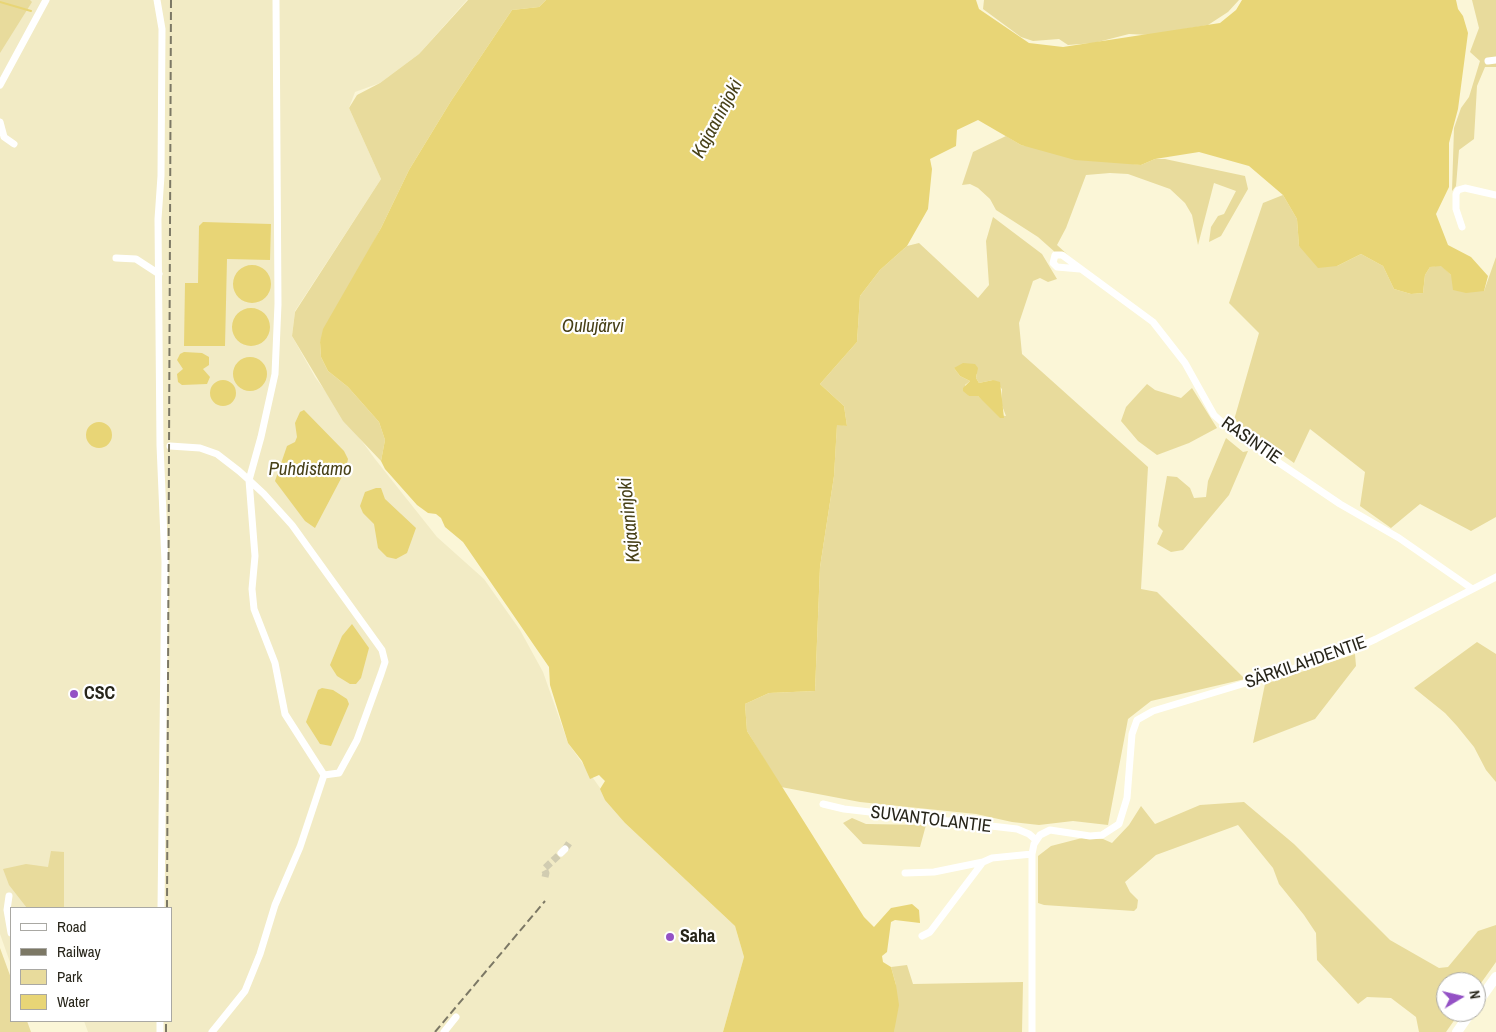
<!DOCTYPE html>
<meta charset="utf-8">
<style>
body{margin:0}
#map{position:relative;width:1496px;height:1032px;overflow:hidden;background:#fbf6d7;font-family:"Archivo Narrow",sans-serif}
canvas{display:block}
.legend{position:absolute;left:10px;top:907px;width:162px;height:115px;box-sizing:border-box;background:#fff;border:1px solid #a9a8a3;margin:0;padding:6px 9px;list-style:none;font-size:15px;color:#27251a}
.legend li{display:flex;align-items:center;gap:10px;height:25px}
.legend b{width:25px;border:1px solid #a9a8a3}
.north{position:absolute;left:1436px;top:972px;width:50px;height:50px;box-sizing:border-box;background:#fff;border:1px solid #a9a8a3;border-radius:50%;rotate:81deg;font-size:14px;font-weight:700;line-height:20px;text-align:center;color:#27251a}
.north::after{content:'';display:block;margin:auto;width:18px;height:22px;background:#9451c5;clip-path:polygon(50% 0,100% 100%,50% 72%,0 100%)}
</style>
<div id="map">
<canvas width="1496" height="1032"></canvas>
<ul class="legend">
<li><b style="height:6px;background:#fff"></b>Road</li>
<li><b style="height:6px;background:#7c7865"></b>Railway</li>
<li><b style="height:14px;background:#e8db9c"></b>Park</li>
<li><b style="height:14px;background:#e8d576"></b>Water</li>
</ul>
<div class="north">N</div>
</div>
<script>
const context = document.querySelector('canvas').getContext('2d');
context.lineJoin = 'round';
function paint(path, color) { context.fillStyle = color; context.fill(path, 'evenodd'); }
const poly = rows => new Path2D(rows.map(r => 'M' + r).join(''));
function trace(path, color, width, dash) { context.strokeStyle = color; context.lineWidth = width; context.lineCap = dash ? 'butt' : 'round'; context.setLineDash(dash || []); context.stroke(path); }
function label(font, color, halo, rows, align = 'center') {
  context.font = font + ' "Archivo Narrow",sans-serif'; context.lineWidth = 4.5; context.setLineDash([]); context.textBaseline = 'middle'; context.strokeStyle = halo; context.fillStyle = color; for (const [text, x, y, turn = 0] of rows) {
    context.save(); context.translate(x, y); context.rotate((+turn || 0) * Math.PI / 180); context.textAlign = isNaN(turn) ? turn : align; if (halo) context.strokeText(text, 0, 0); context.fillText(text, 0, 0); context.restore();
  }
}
paint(poly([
 [0,0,467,0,419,54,380,83,355,92,349,108,381,179,295,311,292,336,315,377,375,459,437,537,484,579,520,630,543,672,568,743,625,823,735,926,744,957,723,1032,88,1032,84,1021,171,1021,171,908,11,908,11,965,0,934]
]), '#f2ebc5');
paint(poly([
 [0,0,30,0,32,2,0,53],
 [468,0,546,0,539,7,512,10,451,101,409,170,381,228,320,342,321,357,328,371,348,387,379,422,385,440,381,461,343,421,292,336,295,312,381,179,349,108,357,95,380,83,419,54],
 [984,0,1239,0,1228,12,1208,25,1150,35,1129,34,1094,43,1068,45,1059,39,1033,41,1021,37,983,9],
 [1472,0,1496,0,1496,67,1485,67,1477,86,1474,139,1459,150,1456,186,1452,191,1454,128,1461,108,1469,97,1480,61,1470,52,1479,28],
 [1006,136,1021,145,1125,163,1141,165,1155,159,1165,159,1245,176,1248,189,1221,236,1209,242,1211,227,1218,216,1224,214,1236,191,1214,183,1198,245,1192,215,1185,203,1170,189,1128,174,1110,173,1086,175,1066,228,1057,245,1068,255,1064,252,1056,253,1038,237,996,210,990,199,978,188,970,184,962,185,973,152],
 [1283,195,1297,219,1299,246,1337,266,1361,254,1383,266,1394,289,1411,294,1423,293,1425,275,1430,267,1441,265,1451,275,1484,291,1496,257,1496,517,1471,531,1420,504,1391,528,1360,506,1365,472,1310,429,1294,463,1234,420,1259,333,1229,303,1263,203],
 [993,217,1042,254,1057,279,1048,282,1040,278,1033,281,1019,323,1022,354,1148,467,1141,589,1157,592,1245,679,1151,701,1128,719,1108,825,1073,821,1039,825,1012,822,976,814,860,802,781,787,747,731,745,704,769,693,815,691,820,567,834,476,837,424,847,426,844,406,820,384,857,342,860,296,880,270,907,246,919,243,978,298,989,285,986,241],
 [954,368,977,374,976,378,979,383,993,380,1002,389,1001,403,1006,416,998,415,996,411,978,396,969,396,965,385,970,381,960,376],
 [1147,384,1155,390,1181,398,1192,388,1217,428,1189,443,1157,455,1138,441,1121,421,1126,407],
 [1226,438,1243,452,1248,451,1229,495,1183,550,1171,552,1157,544,1163,531,1158,526,1167,476,1177,477,1190,488,1194,498,1206,497,1208,481],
 [1477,642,1496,654,1496,782,1486,770,1474,747,1457,726,1445,713,1414,688],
 [1355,654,1356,666,1315,719,1253,743,1265,684],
 [1244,802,1294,844,1390,940,1439,968,1448,967,1478,931,1496,925,1496,962,1476,990,1476,982,1446,982,1446,1012,1460,1012,1446,1032,1419,1032,1416,1017,1391,998,1367,997,1358,1004,1317,960,1316,933,1304,915,1279,884,1273,868,1238,825,1156,855,1125,882,1130,892,1138,900,1137,908,1134,911,1044,905,1038,903,1038,856,1051,846,1082,838,1103,839,1112,843,1129,825,1141,806,1155,824,1200,805],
 [852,818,866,824,926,825,920,847,863,844,843,823],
 [51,851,64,852,64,908,27,908,9,885,3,869,26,864,48,867],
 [0,948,11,978,11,1021,27,1021,31,1032,0,1032],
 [907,965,913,984,1023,982,1022,1032,894,1032,896,985,891,967]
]), '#e8db9c');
paint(poly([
 [546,0,976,0,979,9,1029,43,1063,47,1220,23,1236,10,1242,0,1456,0,1458,9,1463,16,1468,33,1458,109,1449,143,1449,187,1436,214,1448,245,1471,257,1488,276,1484,291,1466,293,1453,290,1451,275,1441,266,1430,267,1425,275,1423,293,1411,294,1394,289,1383,266,1361,254,1337,266,1318,268,1299,246,1297,219,1283,195,1249,166,1199,152,1155,159,1141,165,1075,160,1021,145,978,120,957,130,956,146,930,159,932,169,928,209,907,246,880,270,860,296,857,342,820,384,844,406,847,426,837,425,834,476,820,567,815,691,769,693,745,704,747,731,864,917,874,927,891,908,912,904,919,910,920,923,895,920,891,922,887,952,882,956,883,962,891,967,896,985,899,1005,894,1032,723,1032,744,957,735,926,625,823,605,800,600,789,605,781,599,775,590,779,582,761,568,743,550,685,549,667,463,542,445,527,441,518,436,514,428,513,417,505,385,469,381,461,385,440,379,422,348,387,328,371,321,357,320,342,323,329,381,228,409,170,451,101,512,10,539,7],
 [203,222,271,224,270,260,227,259,225,346,184,346,185,283,198,283,199,226],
 '233 284a19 19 0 1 1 38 0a19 19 0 1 1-38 0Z',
 '232 327a19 19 0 1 1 38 0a19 19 0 1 1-38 0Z',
 [184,352,202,353,209,357,209,365,203,369,210,377,207,384,182,385,178,382,177,374,183,369,177,360,180,354],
 '233 374a17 17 0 1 1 34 0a17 17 0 1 1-34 0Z',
 [963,363,975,364,978,368,976,378,979,383,993,380,1000,382,1004,418,1000,418,978,396,969,396,963,391,963,388,970,381,960,376,954,368],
 '210 393a13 13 0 1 1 26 0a13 13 0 1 1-26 0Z',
 [304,410,344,451,348,459,346,469,315,528,305,521,275,481,287,446,295,442,297,437,295,423,300,412],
 '86 435a13 13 0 1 1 26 0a13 13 0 1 1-26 0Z',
 [376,488,381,488,385,499,416,528,407,553,396,559,387,557,378,548,374,524,363,513,360,506,365,492],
 [352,624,369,648,361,678,356,684,350,684,337,676,330,665,342,636],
 [322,688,333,690,347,699,349,704,331,746,320,744,306,722,318,690]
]), '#e8d576');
trace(poly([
 [0,2,31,11]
]), '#e8d576', 2);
trace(poly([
 [565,849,570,842],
 [545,877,546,873,544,869,561,853]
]), '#d1ccb1', 7, [7, 3.5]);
trace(poly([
 [157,0,162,29,161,176,158,219,160,445,165,562,161,908],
 [1488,61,1496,60],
 [0,85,46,0],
 [0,122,4,137,14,144],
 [1462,227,1456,209,1456,194,1458,190,1465,188,1496,195],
 [116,258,136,259,159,274],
 [1080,269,1057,267,1053,263,1055,255,1062,255,1153,322,1185,363,1214,415,1232,431,1340,504,1399,538,1471,588],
 [170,446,200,448,217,454,239,471,249,480,264,494,292,525,382,650,385,662,381,674,357,740,339,773,324,775,285,714,275,663,254,609,252,589,255,556,249,480,261,437,275,374,278,304,276,0],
 [823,804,844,809,1017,829,1029,834,1036,840],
 [561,853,565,849],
 [905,873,934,872,983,862],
 [9,896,7,910,11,933],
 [922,936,930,932,983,862,992,858,1032,854],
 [160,1032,160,1021],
 [212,1032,245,991,260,954,275,905,300,847,324,775],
 [444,1032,456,1017],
 [1032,1032,1032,854,1034,844,1040,835,1050,830,1090,836,1102,835,1119,824,1127,798,1132,734,1137,720,1153,711,1345,653,1376,639,1496,577]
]), '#fff', 7);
trace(poly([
 [1476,1005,1496,977],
 [1457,1032,1471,1012]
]), '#fff', 10);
trace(poly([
 [167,908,171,0],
 [166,1032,166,1021],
 [435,1032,545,901]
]), '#7c7865', 2, [8, 4]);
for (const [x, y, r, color] of [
 [74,694,5,"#9451c5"],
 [670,937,5,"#9451c5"]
]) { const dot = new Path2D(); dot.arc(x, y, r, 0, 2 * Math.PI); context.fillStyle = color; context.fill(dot); trace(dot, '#fff', 2); }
label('18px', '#27251a', '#fff', [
 ["RASINTIE",1251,441,35],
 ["SÄRKILAHDENTIE",1306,663,-19],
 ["SUVANTOLANTIE",931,820,7]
]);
label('bold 18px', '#27251a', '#fff', [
 ["CSC",84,694],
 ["Saha",680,937]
], 'left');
label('italic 19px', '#484118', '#fff', [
 ["Kajaaninjoki",718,119,-62],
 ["Oulujärvi",593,327],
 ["Puhdistamo",310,470],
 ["Kajaaninjoki",630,520,-96]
]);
</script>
